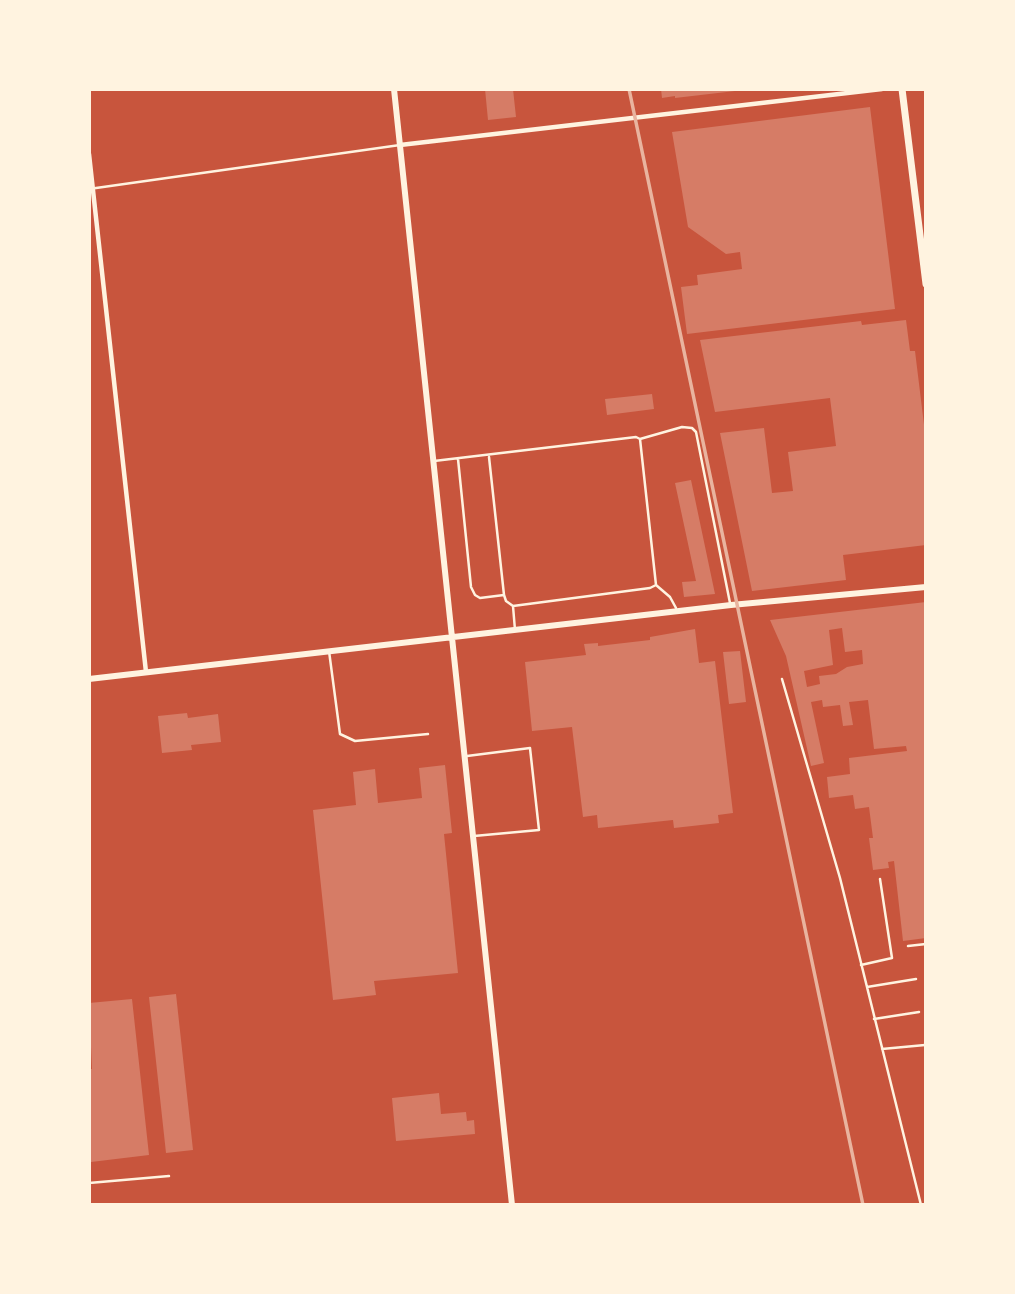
<!DOCTYPE html>
<style>
body{margin:0}
#map{position:relative;width:1015px;height:1294px;overflow:hidden;background:#c8553d;font-family:Lato,sans-serif}
canvas{display:block}
.frame{position:absolute;inset:0;border:91px solid #fff3e0;pointer-events:none}
</style>
<div id="map">
<canvas width="1015" height="1294"></canvas>
<div class="frame"></div>
</div>
<script>
const context = document.querySelector('canvas').getContext('2d');
context.lineJoin = 'round';
function paint(path, color) { context.fillStyle = color; context.fill(path, 'evenodd'); }
const poly = rows => new Path2D(rows.map(r => 'M' + r).join(''));
function trace(path, color, width, dash) { context.strokeStyle = color; context.lineWidth = width; context.lineCap = dash ? 'butt' : 'round'; context.setLineDash(dash || []); context.stroke(path); }
paint(poly([
 [485,89,513,89,516,117,488,120],
 [661,89,735,89,735,91,675,98,675,96,662,98],
 [870,107,895,309,687,334,681,287,698,285,697,275,742,269,740,252,726,254,688,227,672,132],
 [906,320,910,351,915,351,926,441,926,545,843,555,846,580,752,591,720,433,764,428,772,493,793,491,788,452,836,446,830,398,715,412,700,340,861,321,862,325],
 [652,394,654,409,607,415,605,399],
 [691,480,715,594,684,597,682,582,696,581,675,483],
 [926,602,926,938,903,941,894,861,888,862,889,868,873,870,869,838,873,838,869,807,855,809,853,795,829,798,827,777,850,774,849,758,907,751,906,746,874,749,868,700,849,702,853,725,843,726,840,705,823,707,822,700,811,702,824,763,811,766,786,656,770,620],
 [842,628,845,652,862,650,863,664,847,667,836,674,819,676,820,684,807,687,804,671,833,665,829,630],
 [695,629,699,663,715,661,733,813,718,815,719,823,674,828,673,820,598,828,597,815,583,817,572,727,532,731,525,662,586,655,584,644,598,643,598,646,650,640,650,637],
 [740,651,746,702,729,704,723,652],
 [187,713,188,718,218,714,221,742,191,745,192,750,162,753,158,716],
 [445,765,452,833,444,834,458,973,374,981,376,995,333,1000,313,810,356,805,353,772,375,769,378,803,422,798,419,768],
 [176,994,193,1150,166,1153,149,997],
 [132,999,149,1155,91,1162,89,1143,89,1069,92,1069,89,1003],
 [439,1093,441,1114,466,1112,467,1121,474,1120,475,1134,396,1141,392,1098]
]), '#d67c66');
trace(poly([
 [89,189,400,145],
 [640,439,682,427,692,428,696,432,730,603],
 [489,457,504,595,506,601,513,606],
 [458,459,471,587,475,595,480,598,504,595],
 [434,461,636,437,640,439,656,585,650,588,513,606,515,630],
 [656,585,670,597,676,608],
 [329,651,340,734,355,741,428,734],
 [782,679,840,878,921,1205],
 [467,756,530,748,539,830,474,836],
 [908,946,926,944],
 [861,965,892,958,880,879],
 [867,987,916,979],
 [874,1019,919,1012],
 [882,1049,925,1045],
 [89,1183,169,1176]
]), '#fff3e0', 2.5);
trace(poly([
 [400,145,882,89],
 [89,154,146,672]
]), '#fff3e0', 4.5);
trace(poly([
 [394,89,512,1205],
 [89,679,731,605,926,587]
]), '#fff3e0', 6);
trace(poly([
 [902,89,926,284]
]), '#fff3e0', 7);
trace(poly([
 [629,89,863,1205]
]), '#e9b49f', 3.5);
</script>
